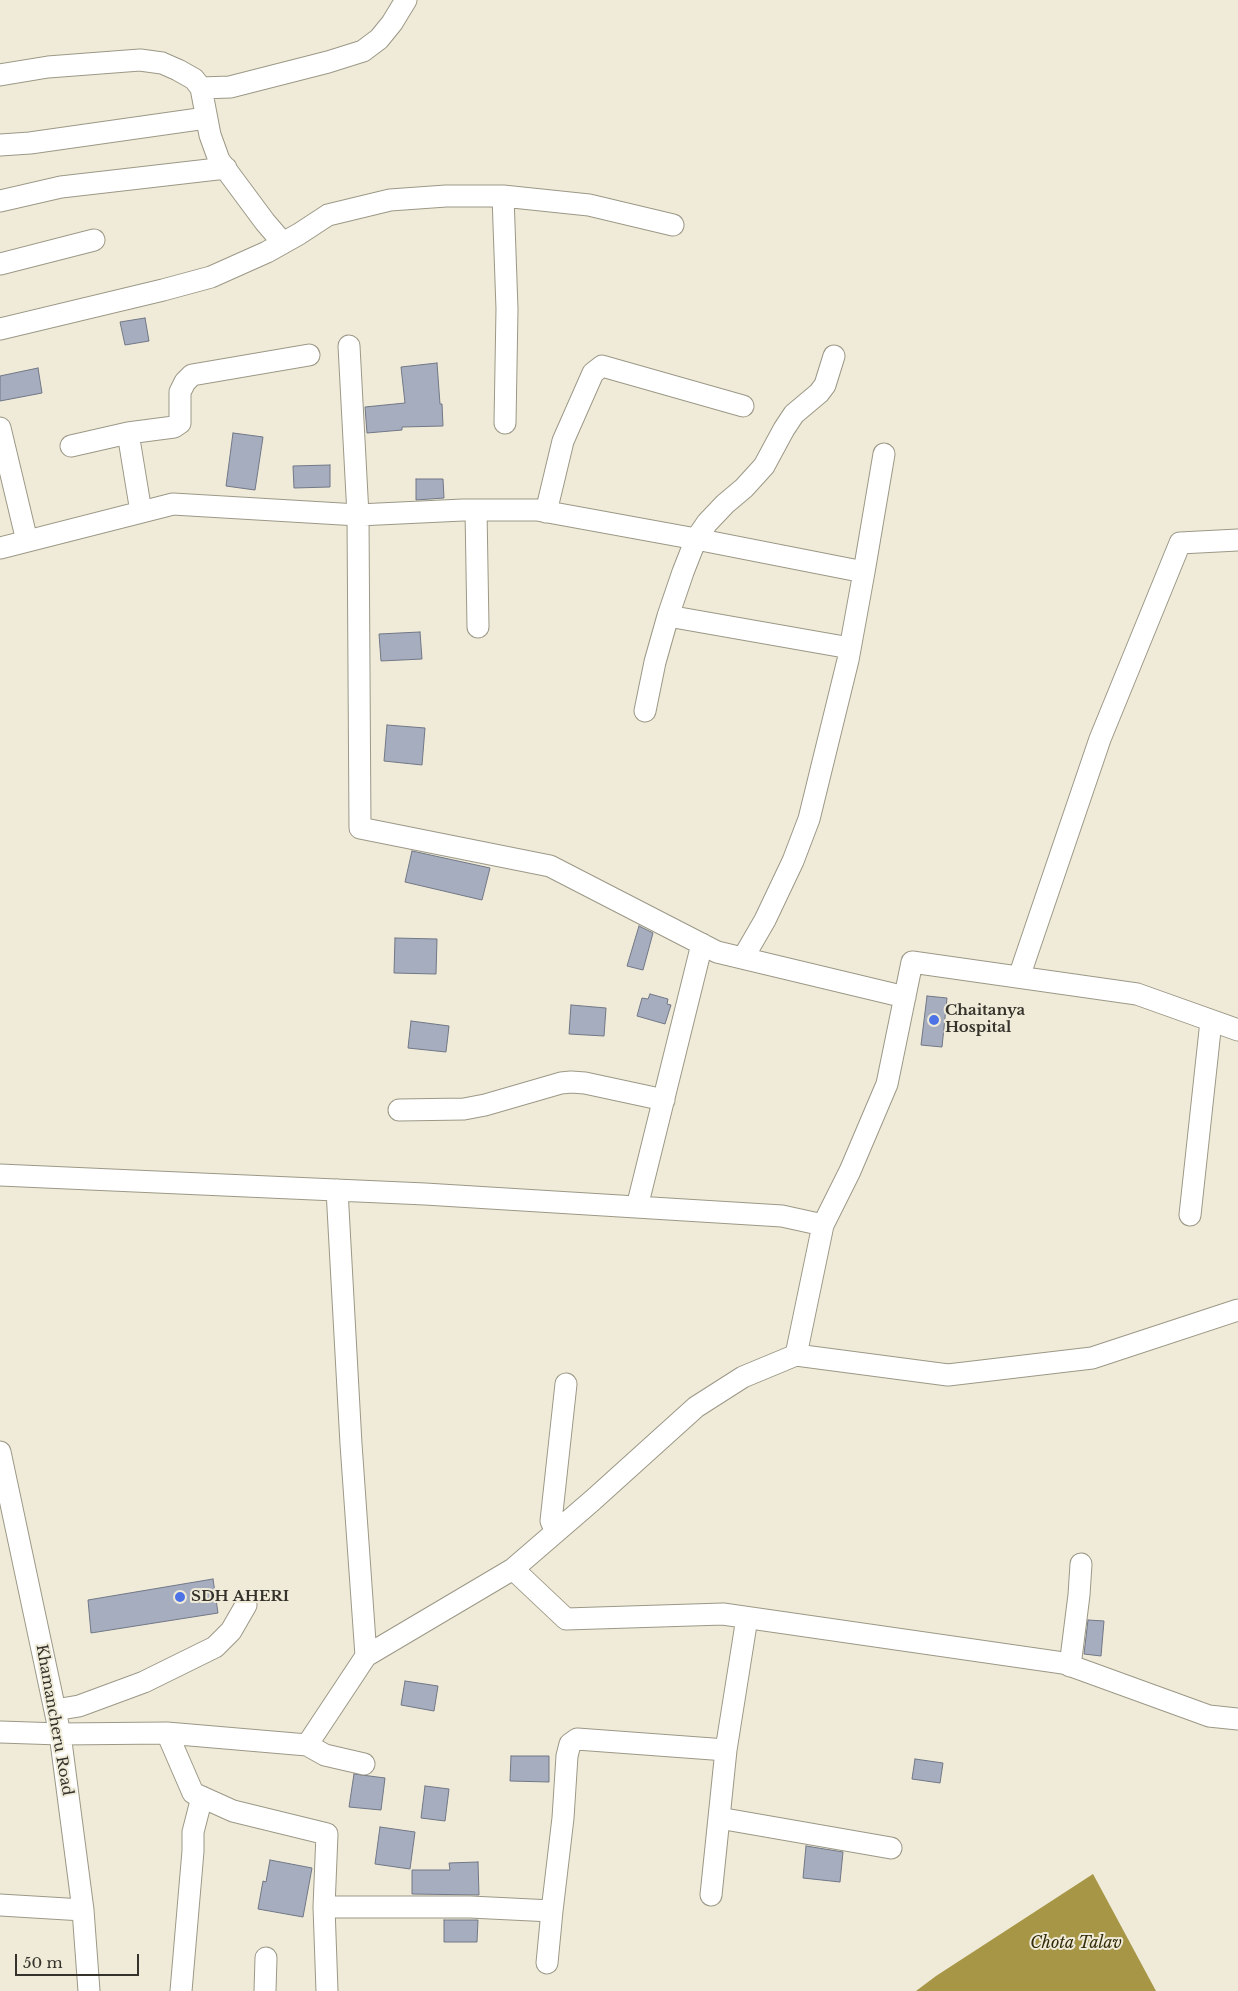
<!DOCTYPE html>
<style>
body{margin:0}
#map{position:relative;width:1238px;height:1991px;overflow:hidden;background:#efebd8;font-family:"Libre Baskerville",serif}
canvas{display:block}
.scale{position:absolute;left:15px;top:1954px;width:124px;height:22px;box-sizing:border-box;border:2px solid #34322b;border-top:0;padding-left:6px;font-size:15px;line-height:18px;white-space:nowrap;color:#34322b;-webkit-text-stroke:4px #efebd8;paint-order:stroke}
</style>
<div id="map">
<canvas width="1238" height="1991"></canvas>
<div class="scale">50 m</div>
</div>
<script>
const context = document.querySelector('canvas').getContext('2d');
context.lineJoin = 'round';
function paint(path, color) { context.fillStyle = color; context.fill(path, 'evenodd'); }
const poly = rows => new Path2D(rows.map(r => 'M' + r).join(''));
function trace(path, color, width, dash) { context.strokeStyle = color; context.lineWidth = width; context.lineCap = dash ? 'butt' : 'round'; context.setLineDash(dash || []); context.stroke(path); }
function label(font, color, halo, rows, align = 'center') {
  context.font = font + ' "Libre Baskerville",serif'; context.lineWidth = 4; context.setLineDash([]); context.textBaseline = 'middle'; context.strokeStyle = halo; context.fillStyle = color; for (const [text, x, y, turn = 0] of rows) {
    context.save(); context.translate(x, y); context.rotate((+turn || 0) * Math.PI / 180); context.textAlign = isNaN(turn) ? turn : align; if (halo) context.strokeText(text, 0, 0); context.fillText(text, 0, 0); context.restore();
  }
}
paint(poly([
 [1093,1874,1156,1991,916,1991,936,1976]
]), '#a89647');
const building = poly([
 [145,318,149,341,125,345,120,322,145,318],
 [437,363,440,404,442,404,443,426,402,427,402,430,367,433,365,407,405,403,401,367,437,363],
 [38,368,42,393,0,401,0,376,38,368],
 [233,433,263,437,255,490,226,486,233,433],
 [330,465,330,487,294,488,293,466,330,465],
 [416,479,443,479,444,498,416,500,416,479],
 [420,632,422,659,381,661,379,634,420,632],
 [387,725,425,728,422,765,384,761,387,725],
 [412,851,490,868,482,900,405,882,412,851],
 [639,926,653,933,643,970,627,966,639,926],
 [395,938,437,939,436,974,394,973,395,938],
 [650,994,668,999,667,1004,671,1005,665,1024,637,1016,642,998,648,999,650,994],
 [927,996,947,998,942,1047,921,1045,927,996],
 [571,1005,606,1008,604,1036,569,1034,571,1005],
 [411,1021,449,1026,446,1052,408,1048,411,1021],
 [213,1579,218,1613,91,1633,88,1600,213,1579],
 [1088,1620,1104,1621,1101,1656,1084,1654,1088,1620],
 [405,1681,438,1686,434,1711,401,1705,405,1681],
 [511,1756,549,1756,549,1782,510,1781,511,1756],
 [915,1759,943,1763,940,1783,912,1779,915,1759],
 [354,1774,385,1778,381,1810,349,1807,354,1774],
 [425,1786,449,1789,445,1821,421,1818,425,1786],
 [380,1827,415,1832,410,1869,375,1864,380,1827],
 [806,1846,843,1852,840,1882,803,1878,806,1846],
 [270,1860,312,1868,303,1917,258,1909,263,1881,266,1882,270,1860],
 [478,1862,479,1895,412,1894,412,1870,450,1870,449,1863,478,1862],
 [444,1920,478,1920,477,1942,444,1942,444,1920]
]);
paint(building, '#a6adbe');
trace(building, '#717786', 1);
const minor = poly([
 [0,75,48,67,140,60,162,63,178,70,194,79,201,88],
 [0,145,30,143,206,118],
 [503,196,507,309,505,423],
 [0,201,61,187,226,168],
 [283,243,265,222,219,160,210,135,201,88,230,87,328,62,363,51,379,39,392,23,406,0],
 [0,264,94,240],
 [0,329,163,290,211,277,267,252,299,234,328,215,390,200,446,196,503,196,589,205,673,225],
 [349,346,358,515,463,510,537,510,696,539,864,572,848,660,809,819,793,861,765,920,743,958],
 [0,428,27,541],
 [71,446,128,433],
 [476,510,478,627],
 [141,512,128,433,174,427,180,423,180,392,185,382,192,375,309,355],
 [546,512,563,441,593,373,602,366,743,406],
 [0,548,173,504,358,515,360,828,550,866,717,952,905,997],
 [864,572,884,454],
 [668,616,850,648],
 [645,711,655,662,668,616,683,572,696,539,707,523,725,504,744,488,764,466,784,429,794,414,819,393,825,385,834,356],
 [1019,977,1100,739,1180,543,1238,540],
 [399,1110,464,1109,485,1105,561,1083,571,1082,585,1083,664,1100],
 [0,1175,425,1194,782,1216,823,1225,850,1171,887,1084,912,962,1137,994,1238,1030],
 [637,1207,702,944],
 [1190,1215,1211,1021],
 [796,1355,948,1375,1092,1358,1238,1310],
 [0,1452,60,1734,83,1910,89,1991],
 [556,1532,551,1521,566,1384],
 [513,1569,566,1619,723,1614,1063,1663,1209,1716,1238,1719],
 [366,1656,513,1569,593,1500,696,1407,743,1377,796,1355,823,1225],
 [1070,1666,1079,1595,1081,1564],
 [55,1710,79,1706,144,1682,215,1647,231,1631,246,1605],
 [0,1732,60,1734,167,1733,307,1745,366,1656,351,1444,337,1190],
 [167,1733,193,1793,233,1811,327,1834,324,1907,327,1991],
 [307,1745,325,1755,364,1764],
 [726,1750,747,1618],
 [719,1818,891,1848],
 [0,1905,83,1910],
 [324,1907,470,1907,552,1911,547,1963],
 [552,1911,563,1818,567,1756,570,1744,577,1739,726,1750,711,1895],
 [181,1991,193,1851,193,1832,202,1797],
 [265,1991,266,1958]
]);
trace(minor, '#9c9887', 23);
trace(minor, '#fff', 21);
for (const [x, y, r, color] of [
 [934,1020,6,"#4e73e6"],
 [180,1597,6,"#4e73e6"]
]) { const dot = new Path2D(); dot.arc(x, y, r, 0, 2 * Math.PI); context.fillStyle = color; context.fill(dot); trace(dot, '#efebd8', 2); }
label('bold 15px', '#34322b', '#efebd8', [
 ["Chaitanya",945,1011],
 ["Hospital",945,1028],
 ["SDH AHERI",191,1597]
], 'left');
label('15px', '#34322b', '#efebd8', [
 ["Khamancheru Road",54,1720,80]
]);
label('italic 16px', '#342c08', '#efebd8', [
 ["Chota Talav",1076,1943]
]);
</script>
